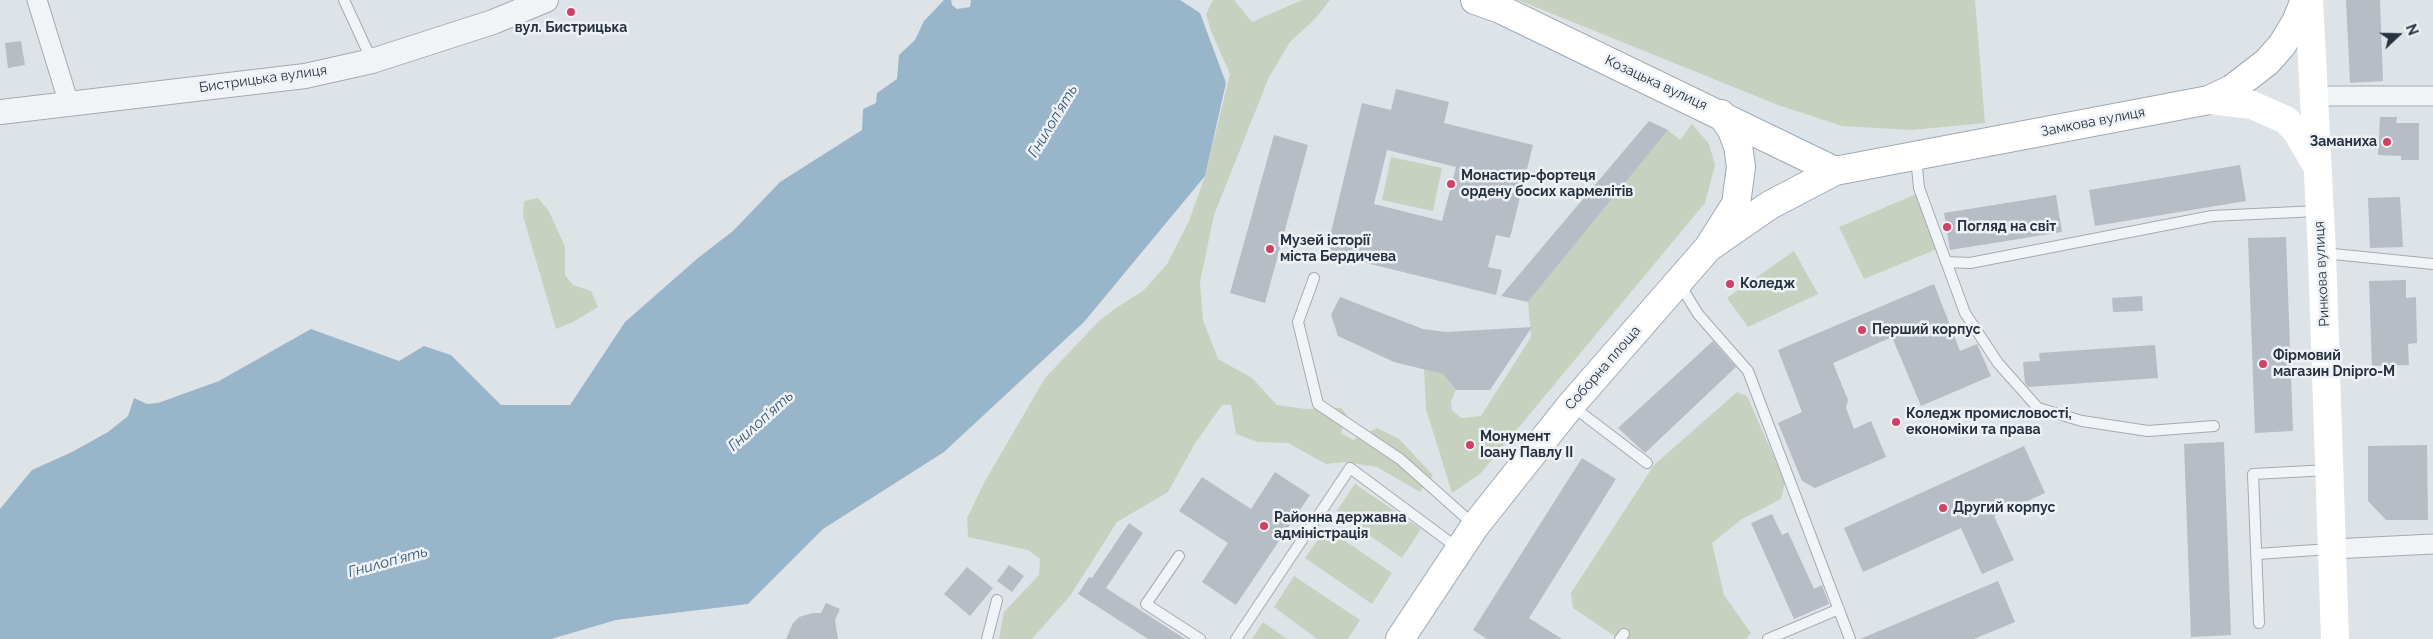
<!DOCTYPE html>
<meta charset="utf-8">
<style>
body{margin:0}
#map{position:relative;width:2433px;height:639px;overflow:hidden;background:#dee3e8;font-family:Raleway,sans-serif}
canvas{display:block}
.north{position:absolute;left:2373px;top:10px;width:50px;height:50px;-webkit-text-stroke:4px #eef2f6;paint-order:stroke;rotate:69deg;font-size:14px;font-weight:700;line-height:20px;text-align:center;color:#27323f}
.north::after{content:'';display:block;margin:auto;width:18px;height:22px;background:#27323f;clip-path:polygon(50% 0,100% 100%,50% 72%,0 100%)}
</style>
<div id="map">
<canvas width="2433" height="639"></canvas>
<div class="north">N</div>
</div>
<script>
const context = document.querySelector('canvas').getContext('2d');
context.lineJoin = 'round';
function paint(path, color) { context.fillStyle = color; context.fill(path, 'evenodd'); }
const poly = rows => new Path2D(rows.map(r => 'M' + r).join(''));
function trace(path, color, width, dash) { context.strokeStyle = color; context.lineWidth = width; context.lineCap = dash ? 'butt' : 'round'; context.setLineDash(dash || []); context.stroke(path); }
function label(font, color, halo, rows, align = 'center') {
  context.font = font + ' Raleway,sans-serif'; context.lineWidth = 5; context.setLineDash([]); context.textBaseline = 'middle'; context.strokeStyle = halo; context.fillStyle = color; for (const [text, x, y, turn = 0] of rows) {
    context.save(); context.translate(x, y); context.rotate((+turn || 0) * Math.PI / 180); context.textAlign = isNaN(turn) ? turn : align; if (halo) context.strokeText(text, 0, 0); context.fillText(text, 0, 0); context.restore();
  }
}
paint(poly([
 [1213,0,1234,0,1252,22,1302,0,1330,0,1316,18,1290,42,1269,77,1214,215,1200,282,1203,320,1218,359,1252,378,1277,405,1305,409,1341,408,1347,415,1341,433,1353,440,1377,428,1399,439,1433,475,1420,492,1377,467,1344,462,1326,464,1288,443,1258,442,1236,434,1231,405,1222,405,1194,445,1168,492,1117,522,1070,596,1032,639,999,639,1004,612,1039,575,1040,559,1028,550,968,537,967,518,985,481,1045,378,1098,322,1113,310,1144,290,1167,264,1189,221,1205,176,1230,74,1211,31,1206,14],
 [1518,0,1975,0,1985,123,1912,130,1842,126,1778,105],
 [1692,124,1709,144,1715,165,1705,203,1480,474,1452,493,1426,409,1424,369,1443,374,1456,390,1451,401,1452,410,1461,418,1481,416,1531,337,1528,302,1668,130,1680,140],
 [1391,157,1442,168,1433,211,1382,200],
 [1916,194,1937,249,1864,279,1839,227],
 [538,198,549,211,565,247,565,275,573,285,591,291,598,307,573,322,556,329,523,216,524,201],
 [1794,251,1818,294,1748,327,1727,298],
 [1737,392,1747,396,1785,482,1781,499,1742,519,1712,543,1724,595,1751,633,1746,639,1619,639,1573,608,1571,593,1654,465],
 [1355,484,1421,529,1402,558,1336,512],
 [1326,528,1392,573,1372,604,1305,558],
 [1294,576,1360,620,1348,639,1317,639,1274,607],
 [1263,622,1287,639,1252,639]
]), '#c6d2bf');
paint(poly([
 [944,0,951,0,952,5,957,9,970,7,971,0,1180,0,1200,13,1226,83,1205,176,1084,322,944,452,823,529,748,604,616,620,551,639,0,639,0,509,32,470,72,452,108,432,128,416,134,398,147,404,158,403,219,381,311,329,399,361,424,346,451,355,501,405,570,405,625,322,698,258,733,231,780,182,862,130,863,109,876,103,877,93,897,79,899,55,915,40,924,21]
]), '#99b5c9');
paint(poly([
 [2346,0,2380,0,2383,81,2350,83],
 [21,41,25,65,8,68,5,43],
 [1396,89,1449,102,1444,123,1533,145,1510,238,1496,235,1488,267,1502,270,1496,295,1326,253,1362,103,1391,110],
 [1387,150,1456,167,1442,221,1374,204],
 [2380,117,2397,117,2396,123,2419,123,2419,160,2401,160,2401,156,2378,155],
 [1649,121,1668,130,1528,302,1501,296],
 [1274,135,1308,145,1265,303,1230,293],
 [2240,165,2246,201,2095,226,2089,190],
 [2056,195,2062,232,1950,250,1944,213],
 [2400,197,2403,247,2370,248,2368,198],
 [2286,237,2293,431,2255,433,2248,238],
 [2406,280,2406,298,2416,297,2417,343,2408,344,2409,365,2372,366,2369,281],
 [1934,284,1960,351,1977,344,1991,376,1921,406,1892,337,1833,363,1848,400,1846,408,1854,429,1871,421,1886,457,1815,488,1802,481,1778,423,1802,412,1778,350],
 [2142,296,2143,311,2113,312,2112,298],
 [1340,297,1423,329,1446,332,1532,327,1490,390,1456,390,1443,374,1394,362,1338,336,1331,315],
 [1713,341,1736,367,1645,453,1618,428],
 [2155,345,2158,378,2028,387,2025,383,2023,362,2040,361,2039,353],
 [2224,442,2231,635,2191,637,2184,444],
 [2427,445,2428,520,2386,520,2368,501,2368,446],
 [2024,446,2045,493,1994,516,2014,560,1982,574,1961,528,1863,572,1844,528],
 [1582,458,1616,479,1529,618,1562,639,1487,639,1473,630],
 [1275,472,1310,495,1236,605,1202,582,1228,543,1179,511,1202,477,1251,509],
 [1772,514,1782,535,1788,532,1814,589,1822,585,1829,604,1794,619,1751,523],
 [1129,523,1143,533,1106,588,1185,639,1148,639,1078,594,1089,577,1092,578],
 [1009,565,1024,576,1012,592,997,581],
 [967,567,993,588,970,616,944,594],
 [1998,581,2015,622,1974,639,1860,639],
 [826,603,840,609,835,620,838,639,786,639,793,623,799,617,813,613,821,613]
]), '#b6bdc5');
const service = poly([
 [344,0,372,61],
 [1916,156,1919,188,1965,313,1998,363,2038,408,2082,421,2148,431,2214,426],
 [2323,253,2433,264],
 [1946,262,1970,263,2212,216,2318,211],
 [1314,278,1298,322,1318,404,1400,459,1474,525],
 [1679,283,1698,314,1748,371,1850,639],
 [1572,406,1647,463],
 [2257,554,2330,549],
 [1179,556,1146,604,1200,639],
 [2259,623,2253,474,2329,470],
 [987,639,997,600],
 [1236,639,1350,468,1459,549],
 [1620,639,1624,634],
 [1768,639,1839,609]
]);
const minor = poly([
 [37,0,69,104],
 [2314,96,2433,96],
 [2333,549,2433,544]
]);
const tertiary = poly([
 [0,112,305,76,372,61,493,22,546,0]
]);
const primary = poly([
 [1475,0,1500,9,1835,171],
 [1708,248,1770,205,1835,171,2209,100,2232,89,2267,62,2282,45,2296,22,2305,0],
 [1400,639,1475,526,1571,405,1708,248,1736,204,1741,167,1738,146,1732,130,1721,114]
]);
trace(service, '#a3aab2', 12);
trace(minor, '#a3aab2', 21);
trace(tertiary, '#a3aab2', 26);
trace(primary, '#9ea9b4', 30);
trace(service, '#f1f4f6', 10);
trace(minor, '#f1f4f6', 19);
trace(tertiary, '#f1f4f6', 24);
trace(poly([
 [2309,0,2322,253,2335,639],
 [2209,100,2252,105,2286,120,2297,132,2315,163]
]), '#fff', 28);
trace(primary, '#fff', 28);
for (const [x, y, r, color] of [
 [571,12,5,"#d04165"],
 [2387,142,5,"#d04165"],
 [1451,184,5,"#d04165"],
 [1947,227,5,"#d04165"],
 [1270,249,5,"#d04165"],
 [1730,284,5,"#d04165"],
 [1862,330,5,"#d04165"],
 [2263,364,5,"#d04165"],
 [1896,422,5,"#d04165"],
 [1470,445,5,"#d04165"],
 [1943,508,5,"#d04165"],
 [1264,526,5,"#d04165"]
]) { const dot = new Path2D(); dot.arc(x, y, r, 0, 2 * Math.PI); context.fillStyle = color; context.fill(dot); trace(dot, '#eef2f6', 2); }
label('bold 14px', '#27323f', '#eef2f6', [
 ["вул. Бистрицька",571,28,"center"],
 ["Заманиха",2377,142,"right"],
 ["Монастир-фортеця",1461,176],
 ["ордену босих кармелітів",1461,192],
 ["Погляд на світ",1957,227],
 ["Музей історії",1280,241],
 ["міста Бердичева",1280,257],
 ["Коледж",1740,284],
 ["Перший корпус",1872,330],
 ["Фірмовий",2273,356],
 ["магазин Dnipro-M",2273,372],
 ["Коледж промисловості,",1906,414],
 ["економіки та права",1906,430],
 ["Монумент",1480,437],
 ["Іоану Павлу ІІ",1480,453],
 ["Другий корпус",1953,508],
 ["Районна державна",1274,518],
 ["адміністрація",1274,534]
], 'left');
label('14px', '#27323f', '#eef2f6', [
 ["Бистрицька вулиця",263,79,-8],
 ["Козацька вулиця",1656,83,25],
 ["Замкова вулиця",2093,122,-11],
 ["Ринкова вулиця",2322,274,-93],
 ["Соборна площа",1603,368,-49]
]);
label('italic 15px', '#315674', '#eef2f6', [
 ["Гнилоп'ять",1053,121,-59],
 ["Гнилоп'ять",761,421,-42],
 ["Гнилоп'ять",388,562,-15]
]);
</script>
